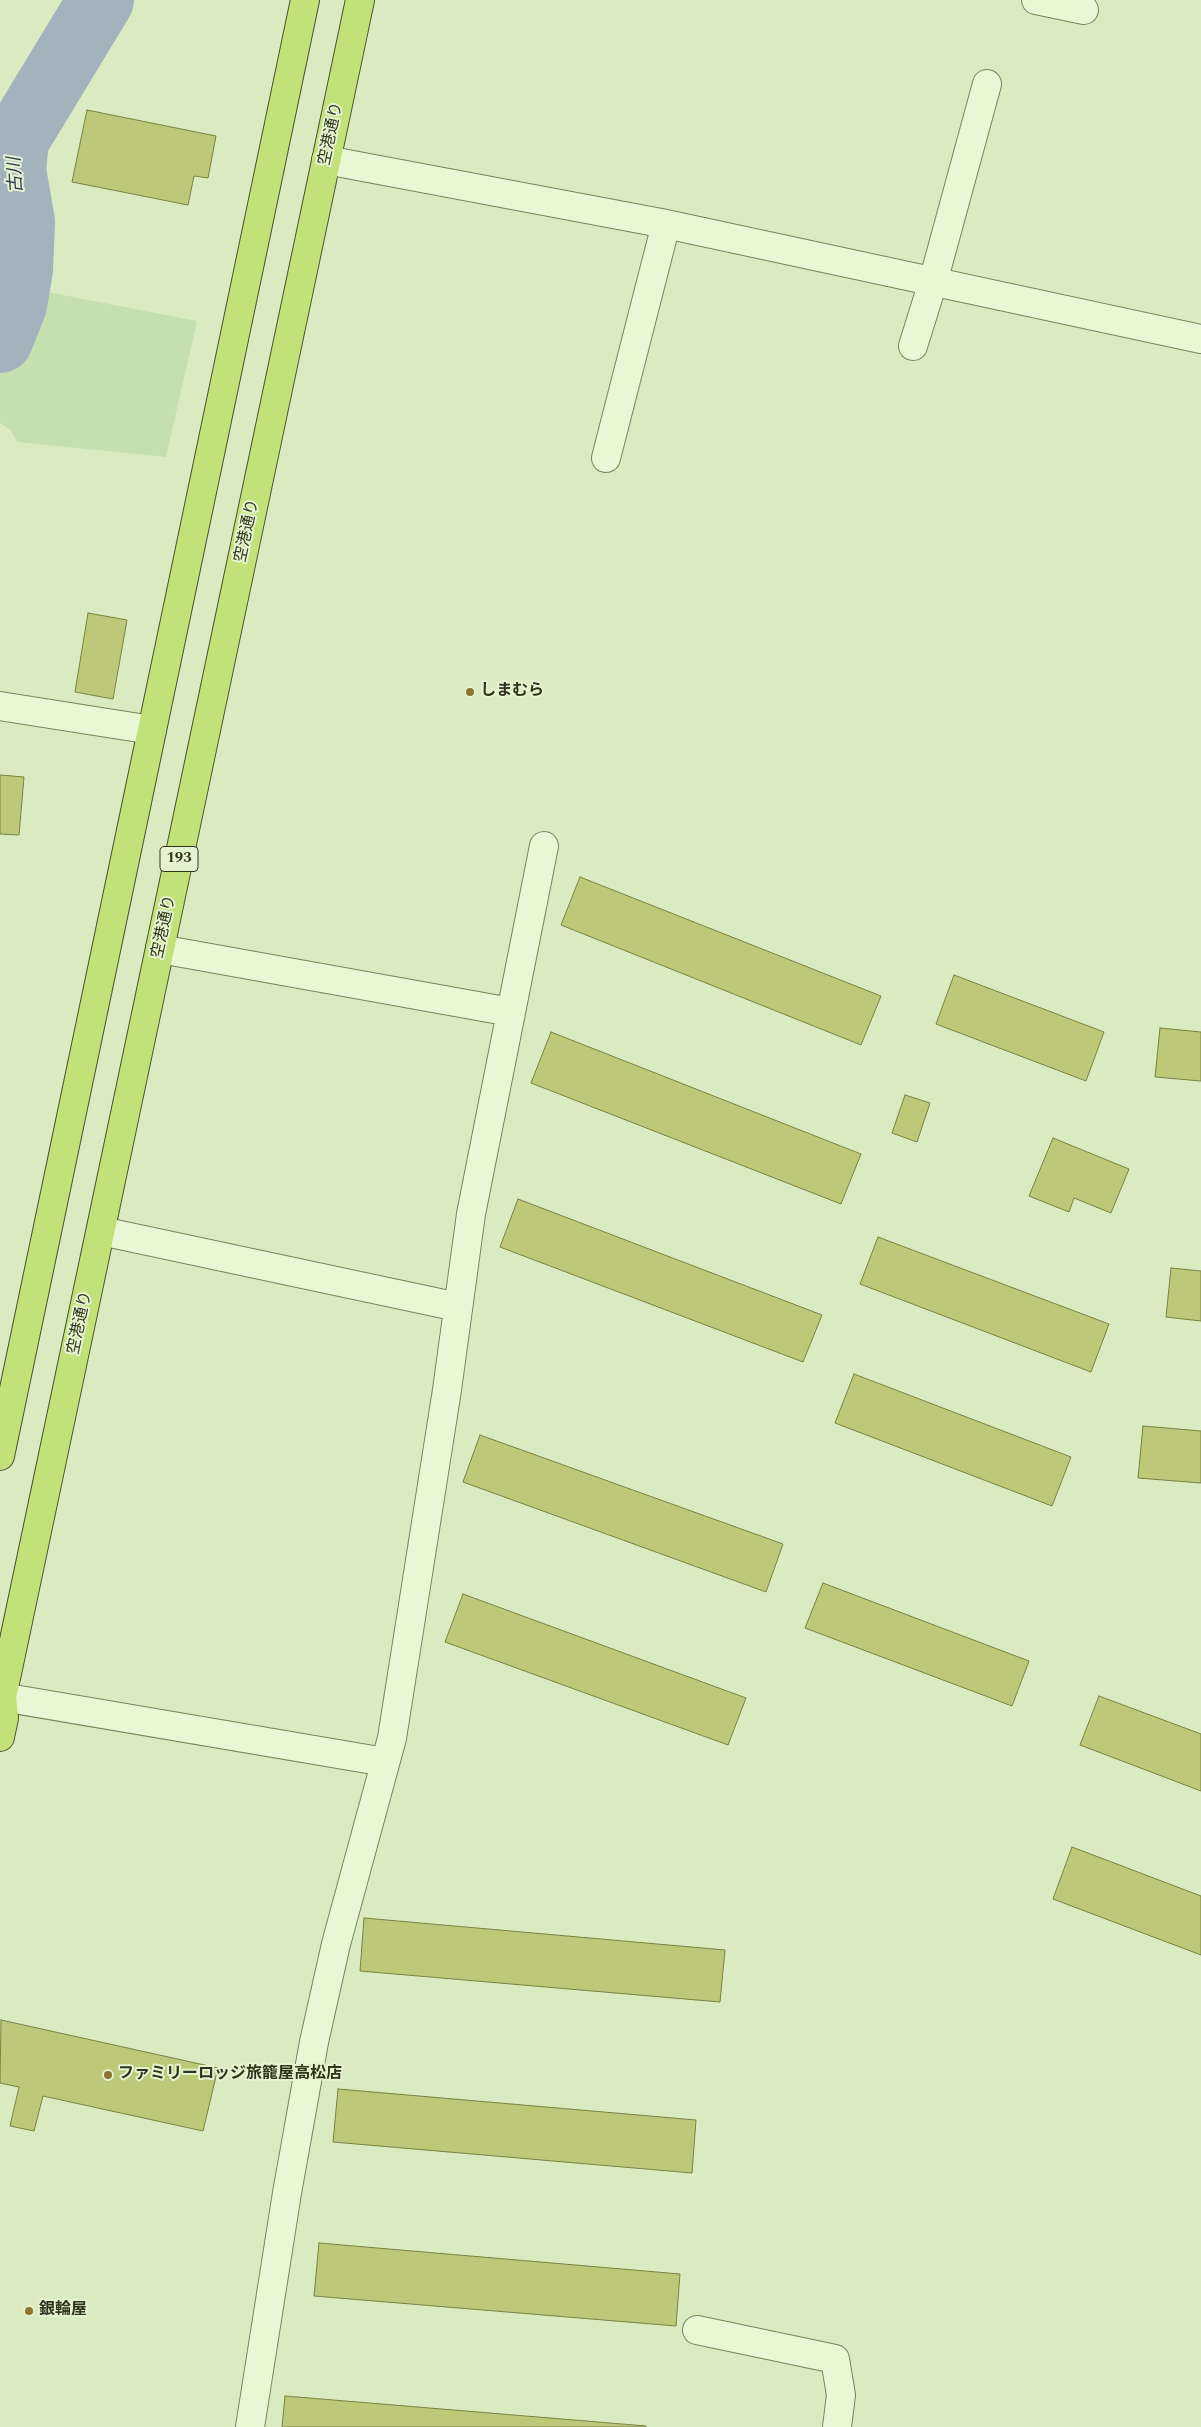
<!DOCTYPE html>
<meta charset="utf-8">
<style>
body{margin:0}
canvas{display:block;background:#daebc1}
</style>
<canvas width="1201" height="2427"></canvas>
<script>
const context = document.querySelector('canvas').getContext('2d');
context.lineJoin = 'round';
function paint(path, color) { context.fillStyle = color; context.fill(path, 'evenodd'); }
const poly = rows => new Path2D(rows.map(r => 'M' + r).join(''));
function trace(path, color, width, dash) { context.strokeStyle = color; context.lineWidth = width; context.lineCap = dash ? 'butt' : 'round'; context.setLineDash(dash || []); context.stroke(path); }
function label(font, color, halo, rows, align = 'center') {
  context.font = font + ' Spectral,"Noto Sans JP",serif'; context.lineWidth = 4; context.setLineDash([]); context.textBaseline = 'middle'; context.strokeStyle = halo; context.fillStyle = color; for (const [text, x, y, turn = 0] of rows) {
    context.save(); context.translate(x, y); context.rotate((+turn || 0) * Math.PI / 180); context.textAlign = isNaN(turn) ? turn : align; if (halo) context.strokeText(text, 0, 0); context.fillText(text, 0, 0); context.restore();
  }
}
paint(poly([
 [37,290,197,321,166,457,17,442,11,430,0,423,0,375]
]), '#c5e0af');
trace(poly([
 [0,340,14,305,20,270,22,222,13,170,16,140,101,0]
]), '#a3b3be', 66);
const building = poly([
 [87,110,216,136,208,178,194,176,188,205,72,182,87,110],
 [88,613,127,620,113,699,75,692,88,613],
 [0,775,24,777,19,835,0,834,0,775],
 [580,877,881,996,861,1045,561,925,580,877],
 [954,975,1104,1032,1086,1081,936,1024,954,975],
 [1160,1028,1201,1032,1201,1081,1155,1077,1160,1028],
 [551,1032,861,1154,841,1204,531,1083,551,1032],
 [905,1095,930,1103,917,1142,892,1133,905,1095],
 [1053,1138,1129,1169,1111,1213,1074,1198,1069,1212,1029,1196,1053,1138],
 [518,1199,822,1315,803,1362,500,1247,518,1199],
 [878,1237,1109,1324,1091,1372,860,1284,878,1237],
 [1171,1268,1201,1271,1201,1321,1166,1317,1171,1268],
 [854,1374,1071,1457,1052,1506,835,1423,854,1374],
 [1143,1426,1201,1431,1201,1483,1138,1478,1143,1426],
 [480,1435,783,1544,766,1592,463,1482,480,1435],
 [823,1583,1029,1661,1012,1706,805,1628,823,1583],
 [463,1594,746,1698,728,1745,445,1642,463,1594],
 [1099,1696,1201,1734,1201,1791,1080,1745,1099,1696],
 [1072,1847,1201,1896,1201,1955,1053,1899,1072,1847],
 [364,1918,725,1950,720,2002,360,1971,364,1918],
 [1,2020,218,2068,203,2131,43,2096,34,2131,10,2126,19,2087,0,2083,1,2020],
 [338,2089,696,2120,692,2173,333,2142,338,2089],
 [319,2243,680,2274,676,2326,314,2296,319,2243],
 [285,2396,646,2426,646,2427,282,2427,285,2396]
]);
paint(building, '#bdc879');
trace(building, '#7a8241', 1);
const minor = poly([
 [1036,0,1084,10],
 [326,160,661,223,1201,339],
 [913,346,933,282,987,84],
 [606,458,666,224],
 [0,706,152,730],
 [160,949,511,1012],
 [101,1231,458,1307],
 [2,1697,385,1762],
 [697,2330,835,2359,841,2395,837,2427],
 [250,2427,287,2193,314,2042,336,1944,392,1738,447,1390,471,1214,544,846]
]);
const trunk = poly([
 [0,1456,305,0],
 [0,1737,4,1718,2,1697,360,0]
]);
trace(minor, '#79845a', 30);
trace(trunk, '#4b512e', 30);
trace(minor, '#e8f7d4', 28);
trace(trunk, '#c0e278', 28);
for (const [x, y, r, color] of [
 [470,692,5,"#8f722d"],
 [108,2075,5,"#8f722d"],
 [29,2311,5,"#8f722d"]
]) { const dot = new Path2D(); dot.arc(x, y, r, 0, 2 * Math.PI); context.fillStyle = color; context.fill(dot); trace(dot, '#e4f3d0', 2); }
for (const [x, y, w] of [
 [179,859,38]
]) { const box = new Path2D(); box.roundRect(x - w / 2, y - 12.5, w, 25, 4); context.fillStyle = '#e4f3d0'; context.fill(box); trace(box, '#30341d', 1); }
label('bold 15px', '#30341d', null, [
 ["193",179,859]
]);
label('16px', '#30341d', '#e4f3d0', [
 ["空港通り",332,134,-78],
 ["空港通り",248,531,-78],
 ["空港通り",165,927,-78],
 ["空港通り",81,1323,-78]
]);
label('bold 16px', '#30341d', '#e4f3d0', [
 ["しまむら",480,692],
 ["ファミリーロッジ旅籠屋高松店",118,2075],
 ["銀輪屋",39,2311]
], 'left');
label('italic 18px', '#2d3a53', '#e4f3d0', [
 ["古川",17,175,-94]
]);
</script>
